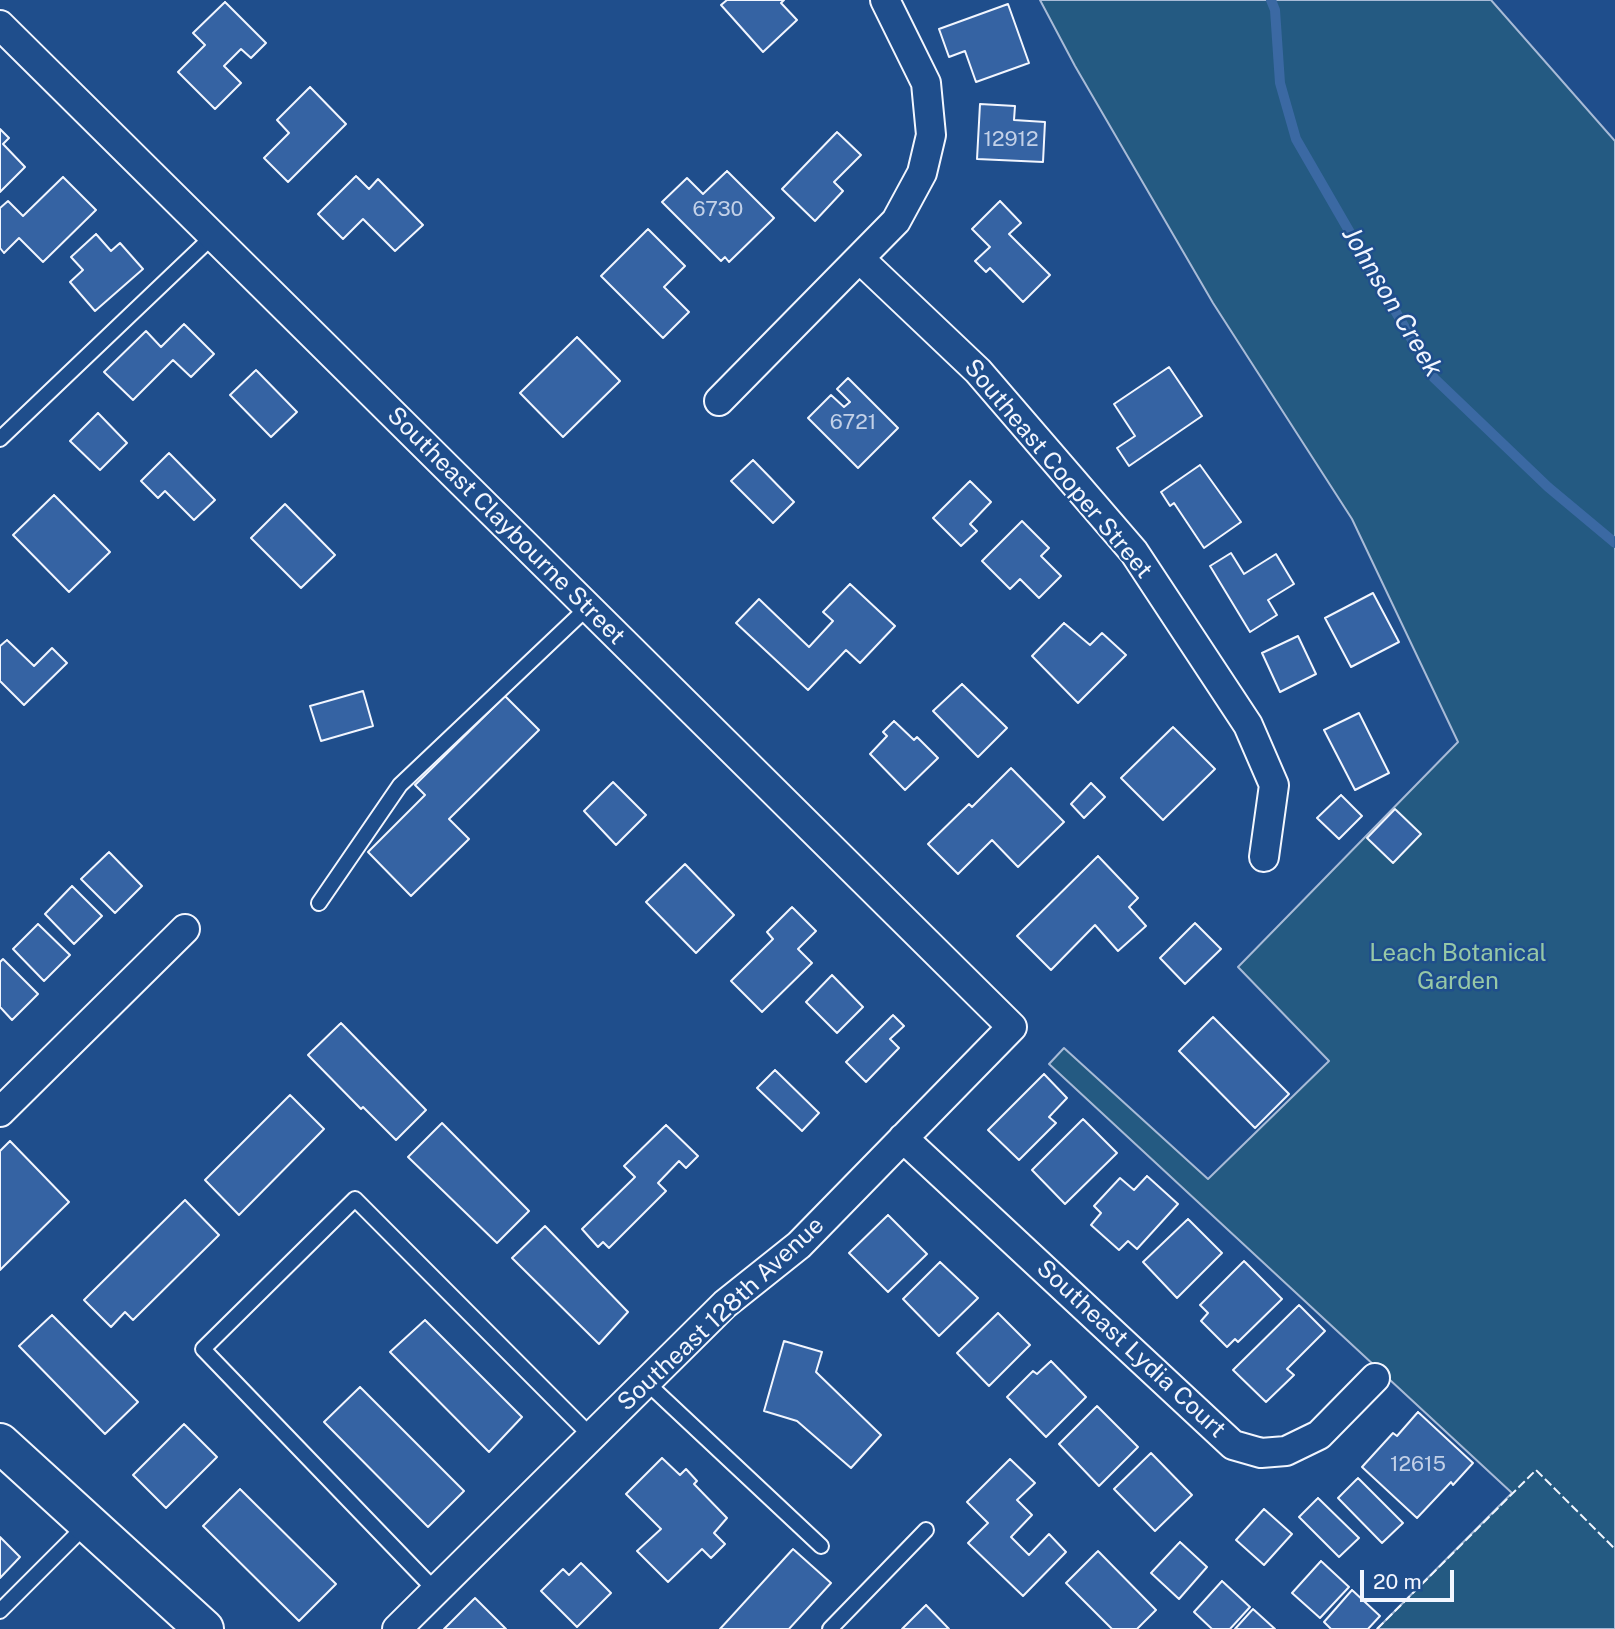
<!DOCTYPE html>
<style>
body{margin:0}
#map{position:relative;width:1615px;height:1629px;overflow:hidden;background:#1f4e8c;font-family:"Public Sans",sans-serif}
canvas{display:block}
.scale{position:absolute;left:1360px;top:1570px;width:94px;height:32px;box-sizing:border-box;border:4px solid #f2f6ff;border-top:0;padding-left:9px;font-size:21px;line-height:24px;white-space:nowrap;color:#f2f6ff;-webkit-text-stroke:5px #1f4e8c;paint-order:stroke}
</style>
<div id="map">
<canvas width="1615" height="1629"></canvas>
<div class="scale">20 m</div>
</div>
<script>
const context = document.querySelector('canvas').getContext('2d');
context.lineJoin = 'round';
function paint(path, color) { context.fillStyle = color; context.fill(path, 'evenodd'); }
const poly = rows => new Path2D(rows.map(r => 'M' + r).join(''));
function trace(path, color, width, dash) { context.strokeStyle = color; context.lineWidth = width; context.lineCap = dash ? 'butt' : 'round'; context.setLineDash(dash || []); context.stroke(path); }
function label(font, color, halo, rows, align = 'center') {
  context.font = font + ' "Public Sans",sans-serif'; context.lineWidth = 5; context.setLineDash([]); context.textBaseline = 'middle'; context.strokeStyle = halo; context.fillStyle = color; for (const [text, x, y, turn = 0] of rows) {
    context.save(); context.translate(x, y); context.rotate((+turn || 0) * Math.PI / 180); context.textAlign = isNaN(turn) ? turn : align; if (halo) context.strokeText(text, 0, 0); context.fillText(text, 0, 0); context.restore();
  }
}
const green = poly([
 [1040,0,1491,0,1615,141,1615,1629,1377,1629,1512,1493,1049,1064,1064,1048,1208,1179,1329,1061,1238,967,1458,742,1352,519,1213,303,1075,66,1040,0]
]);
paint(green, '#245a82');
trace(green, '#a8bbd7', 2);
trace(poly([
 [1271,0,1275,10,1280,83,1296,139,1434,378,1548,487,1615,543]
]), '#3b69a3', 10);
const building = poly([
 [727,0,784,0,781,3,797,20,763,52,721,5,727,0],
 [225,2,266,43,251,58,241,49,224,66,241,83,215,109,178,72,205,45,193,33,225,2],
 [1008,4,1029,63,976,82,965,51,949,57,939,29,1008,4],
 [310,87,346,124,288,182,264,158,289,133,277,120,310,87],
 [980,104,1015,106,1014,120,1045,122,1043,162,977,159,980,104],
 [0,129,9,138,3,144,25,167,0,192,0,129],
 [837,132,861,155,834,182,843,191,815,221,782,189,837,132],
 [727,171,774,218,729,262,725,257,721,261,662,202,687,178,703,194,727,171],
 [356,176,369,189,378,179,423,225,395,251,363,219,343,239,318,214,356,176],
 [63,177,96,210,43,262,19,238,4,253,0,248,0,208,8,201,23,216,63,177],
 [1000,201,1021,223,1009,234,1050,275,1023,302,990,268,986,272,975,261,990,247,972,229,1000,201],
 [648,229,685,266,664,287,689,312,663,338,601,276,648,229],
 [96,234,111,251,120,243,143,269,95,311,70,282,83,270,71,257,96,234],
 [184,324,214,354,191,377,173,360,133,400,104,372,146,331,161,347,184,324],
 [577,337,620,381,563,437,520,393,577,337],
 [1169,367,1202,416,1129,466,1117,448,1135,436,1114,404,1169,367],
 [256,370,297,412,271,437,230,395,256,370],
 [848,378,898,428,858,468,808,418,831,395,844,407,850,402,837,389,848,378],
 [98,413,127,443,100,470,70,441,98,413],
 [169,453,215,500,194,520,165,491,158,498,141,481,169,453],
 [753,460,794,502,773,523,731,481,753,460],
 [1200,465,1241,522,1204,548,1174,503,1170,506,1161,492,1200,465],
 [970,481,991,502,970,524,977,531,961,546,933,518,970,481],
 [54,495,110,552,69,592,13,535,54,495],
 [285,504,335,555,301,588,251,538,285,504],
 [1022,521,1049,548,1041,556,1061,576,1039,598,1020,579,1010,589,982,561,1022,521],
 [1231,553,1244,574,1276,554,1294,584,1268,600,1277,615,1250,632,1210,566,1231,553],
 [850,584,895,626,860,663,846,650,808,690,736,623,759,599,809,647,833,621,823,612,850,584],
 [1373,593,1399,642,1351,667,1325,618,1373,593],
 [1064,623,1090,645,1102,633,1126,655,1078,703,1032,656,1064,623],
 [1298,636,1316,674,1280,692,1262,653,1298,636],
 [7,640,34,666,52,648,67,663,24,705,0,681,0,646,7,640],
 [962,684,1007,728,978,757,933,711,962,684],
 [363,691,373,726,321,741,310,706,363,691],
 [505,696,539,730,449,819,469,839,411,896,368,852,425,795,415,785,505,696],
 [1359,713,1389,773,1355,790,1324,730,1359,713],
 [894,721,914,740,917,737,938,758,905,790,870,754,887,736,883,732,894,721],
 [1173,727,1215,769,1163,820,1121,778,1173,727],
 [1011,768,1064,822,1018,867,992,840,958,874,928,844,969,804,972,807,1011,768],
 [613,782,646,815,616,845,584,811,613,782],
 [1091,783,1105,797,1084,818,1071,804,1091,783],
 [1341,795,1362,816,1339,839,1317,818,1341,795],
 [1395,809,1421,834,1393,863,1367,838,1395,809],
 [109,852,142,886,115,913,81,879,109,852],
 [1098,856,1138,898,1129,907,1146,926,1118,951,1095,925,1051,970,1017,936,1098,856],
 [685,864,734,915,696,953,646,902,685,864],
 [72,886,102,916,74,944,45,914,72,886],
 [792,907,816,931,798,949,812,963,762,1012,731,981,773,939,767,932,792,907],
 [1195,923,1221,949,1185,984,1160,958,1195,923],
 [38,924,70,955,44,981,13,949,38,924],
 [3,959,38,994,12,1020,0,1007,0,962,3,959],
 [832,975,863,1007,837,1033,806,1002,832,975],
 [893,1015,904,1026,890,1039,899,1048,866,1082,846,1062,893,1015],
 [1213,1017,1289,1094,1255,1128,1179,1051,1213,1017],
 [341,1023,426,1110,396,1140,363,1107,361,1109,308,1055,341,1023],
 [775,1070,819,1113,802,1131,757,1088,775,1070],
 [1044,1074,1067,1098,1049,1117,1056,1123,1019,1160,988,1130,1044,1074],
 [290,1095,324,1129,239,1215,205,1180,290,1095],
 [1083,1119,1117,1153,1065,1204,1032,1170,1083,1119],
 [442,1123,529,1211,497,1243,408,1157,442,1123],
 [666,1125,698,1156,686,1168,679,1161,658,1183,666,1191,609,1248,603,1242,598,1247,582,1229,635,1177,624,1166,666,1125],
 [10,1141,69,1202,0,1270,0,1151,10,1141],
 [1147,1176,1178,1204,1137,1249,1128,1241,1119,1250,1091,1225,1101,1213,1094,1206,1120,1178,1134,1190,1147,1176],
 [185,1200,219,1235,133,1320,125,1312,111,1327,84,1300,185,1200],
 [888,1215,927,1254,888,1292,849,1253,888,1215],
 [1188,1219,1222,1253,1177,1298,1143,1262,1188,1219],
 [545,1226,628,1312,599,1344,512,1258,545,1226],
 [1244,1261,1282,1299,1238,1342,1235,1339,1227,1347,1201,1321,1208,1313,1200,1305,1244,1261],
 [940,1262,978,1298,939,1336,903,1299,940,1262],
 [1299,1305,1325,1331,1287,1369,1294,1375,1266,1402,1233,1370,1299,1305],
 [998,1313,1030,1345,989,1386,957,1353,998,1313],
 [52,1315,138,1402,105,1434,19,1346,52,1315],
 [425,1320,522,1417,489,1452,390,1352,425,1320],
 [784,1341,822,1352,816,1372,881,1435,851,1468,797,1421,764,1411,784,1341],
 [1051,1361,1086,1397,1046,1437,1007,1397,1033,1371,1037,1374,1051,1361],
 [360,1387,464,1491,428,1527,324,1422,360,1387],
 [1097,1406,1138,1447,1099,1486,1059,1444,1097,1406],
 [1418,1412,1473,1463,1453,1485,1451,1482,1417,1518,1362,1467,1393,1433,1397,1436,1418,1412],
 [184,1424,217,1457,166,1508,133,1475,184,1424],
 [1151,1453,1192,1495,1155,1531,1114,1489,1151,1453],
 [662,1458,680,1475,686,1469,697,1481,694,1484,727,1518,714,1533,725,1544,711,1558,702,1549,668,1582,637,1551,661,1529,626,1494,662,1458],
 [1010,1459,1035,1483,1017,1500,1032,1515,1011,1537,1029,1555,1049,1534,1066,1552,1023,1596,968,1543,988,1523,967,1502,1010,1459],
 [1358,1478,1403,1523,1382,1543,1338,1498,1358,1478],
 [240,1489,336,1584,299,1621,203,1526,240,1489],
 [1318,1498,1359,1538,1339,1557,1299,1517,1318,1498],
 [1264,1509,1292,1534,1264,1565,1236,1540,1264,1509],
 [0,1537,20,1557,0,1578,0,1537],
 [1180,1542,1207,1567,1179,1599,1151,1573,1180,1542],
 [793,1549,831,1583,789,1629,720,1629,793,1549],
 [1098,1551,1156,1610,1137,1629,1112,1629,1066,1583,1098,1551],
 [1321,1561,1349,1587,1320,1618,1292,1593,1321,1561],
 [581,1563,611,1593,577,1627,541,1591,563,1569,569,1575,581,1563],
 [1222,1581,1250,1607,1230,1629,1212,1629,1194,1612,1222,1581],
 [1352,1590,1380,1616,1368,1629,1331,1629,1324,1622,1352,1590],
 [475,1598,506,1629,444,1629,475,1598],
 [926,1605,949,1629,902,1629,926,1605],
 [1253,1609,1275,1629,1235,1629,1253,1609]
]);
paint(building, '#3563a3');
trace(building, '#f2f6ff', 2);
const lane = poly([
 [0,439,213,236],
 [319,903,400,785,588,607],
 [646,1382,821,1546],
 [435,1590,203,1349,355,1199,591,1436],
 [0,1611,87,1524],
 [830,1629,926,1530]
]);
const street = poly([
 [0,25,1012,1027,799,1245,725,1304,397,1629],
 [860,259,978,371,1134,552,1248,725,1274,785,1264,857],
 [719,401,896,221,922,173,931,135,926,83,885,0],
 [0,1112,185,929],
 [903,1138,1233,1445,1261,1453,1286,1451,1319,1435,1375,1378]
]);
const primary = poly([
 [0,1443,204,1629]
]);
trace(lane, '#f2f6ff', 18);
trace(street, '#f2f6ff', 32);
trace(primary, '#f2f6ff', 42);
trace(lane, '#1f4e8c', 14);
trace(street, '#1f4e8c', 28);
trace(primary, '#1f4e8c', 38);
trace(poly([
 [1377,1629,1536,1470,1615,1549]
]), '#f2f6ff', 2, [9, 3.5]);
label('21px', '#c3d1e8', null, [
 ["12912",1011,140],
 ["6730",718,210],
 ["6721",853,423],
 ["12615",1418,1465]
]);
label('24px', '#f2f6ff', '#1f4e8c', [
 ["Southeast Cooper Street",1058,469,50],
 ["Southeast Claybourne Street",506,526,45],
 ["Southeast 128th Avenue",721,1314,-43],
 ["Southeast Lydia Court",1131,1349,43]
]);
label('24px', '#97c8a6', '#1f4e8c', [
 ["Leach Botanical",1458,954],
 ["Garden",1458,982]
]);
label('italic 26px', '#f2f6ff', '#1f4e8c', [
 ["Johnson Creek",1392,302,59]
]);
</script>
